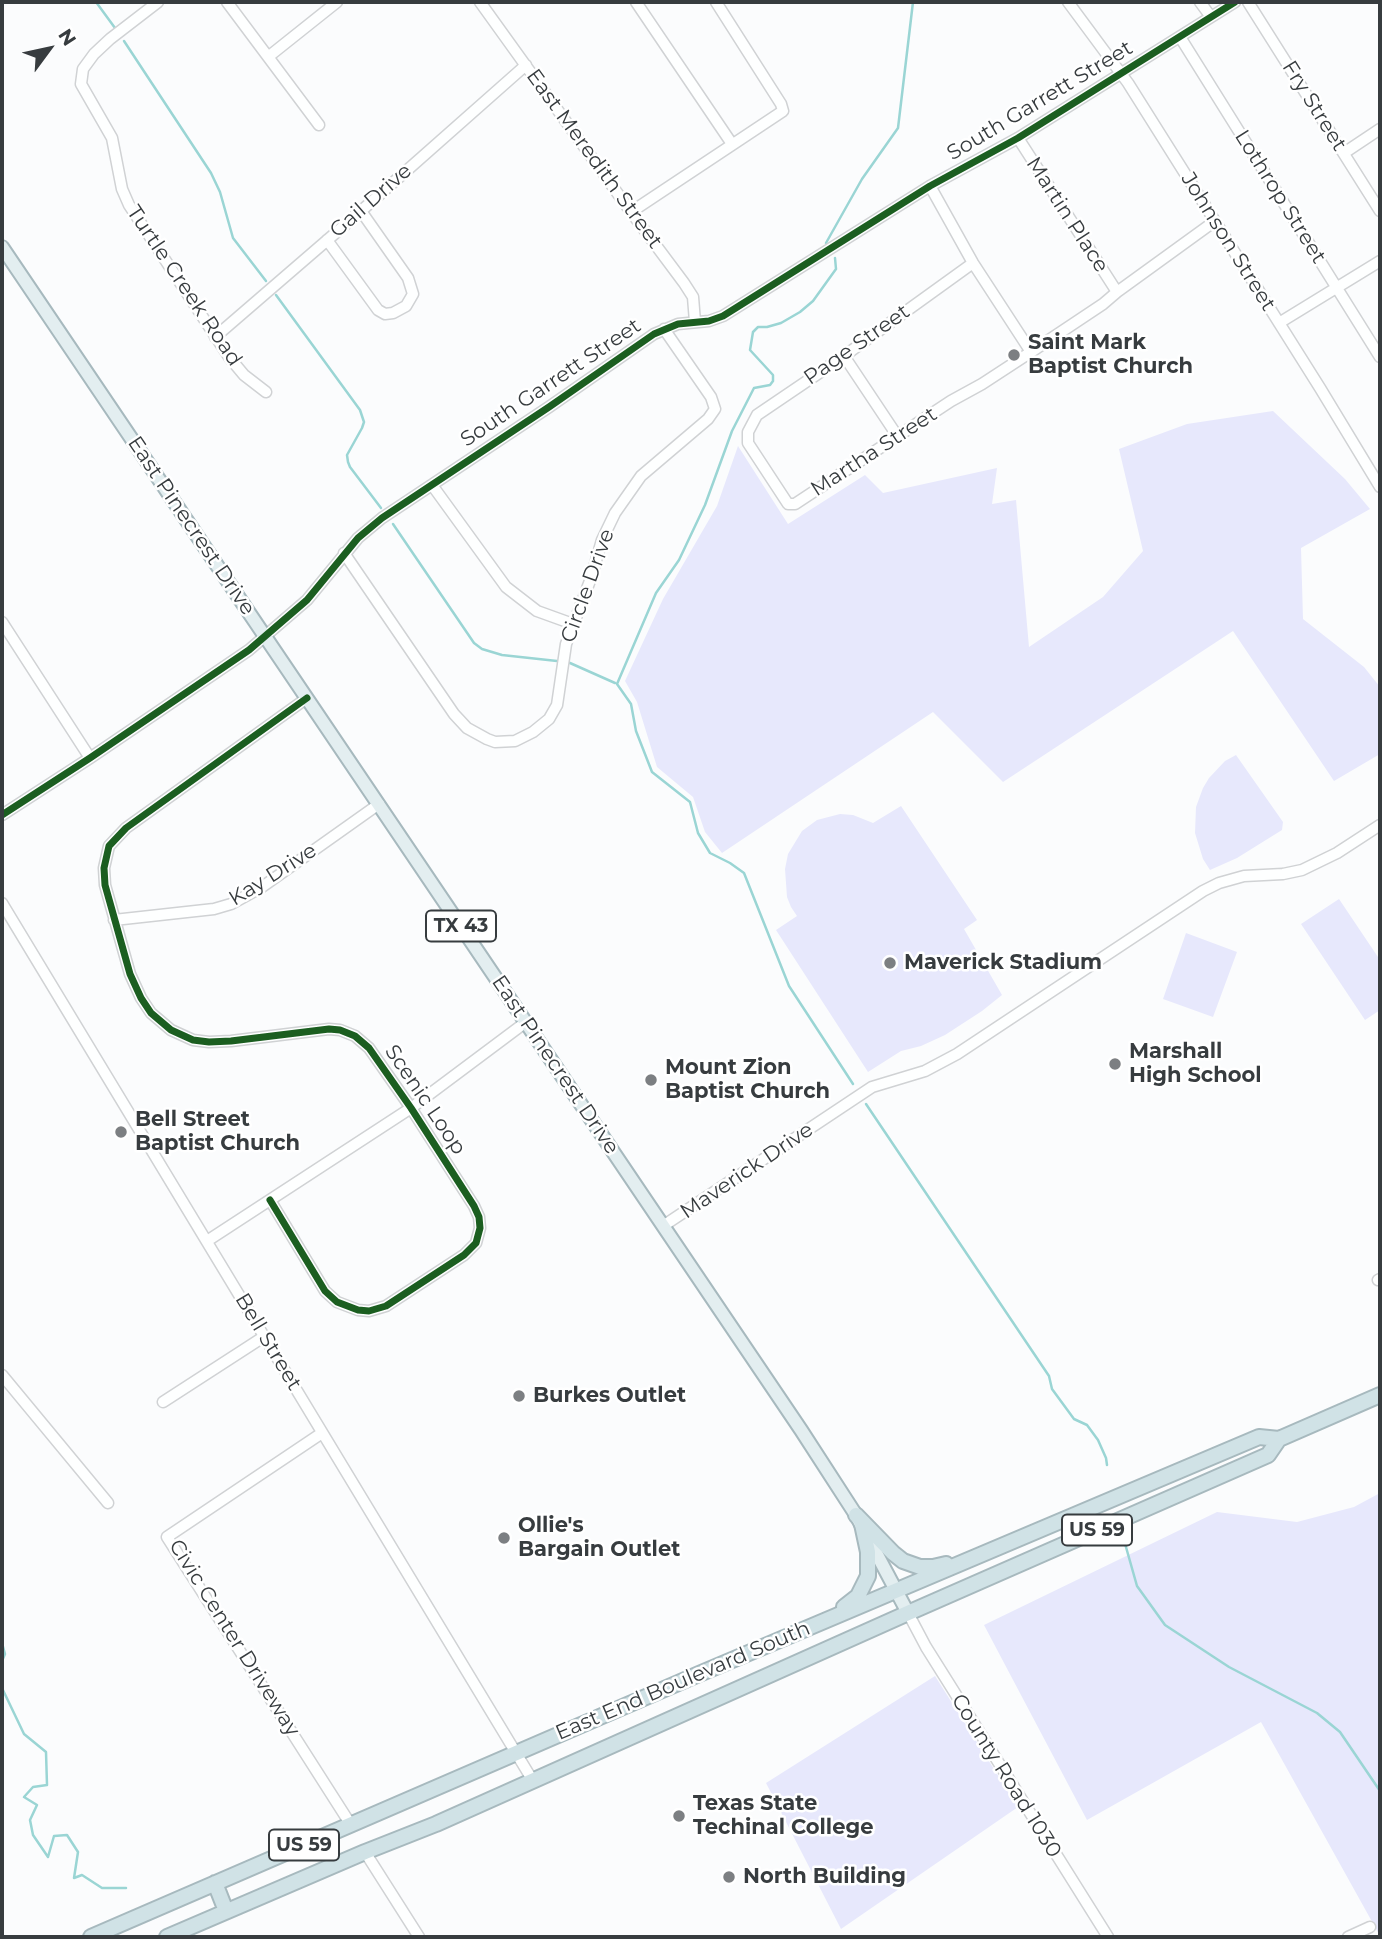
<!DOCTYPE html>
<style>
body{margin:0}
#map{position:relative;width:1382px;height:1939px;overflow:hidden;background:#fbfcfd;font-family:Montserrat,sans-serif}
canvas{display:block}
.frame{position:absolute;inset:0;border:4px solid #373c3f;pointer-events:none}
.north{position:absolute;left:14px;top:14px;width:70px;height:70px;-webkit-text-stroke:5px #fff;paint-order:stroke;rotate:57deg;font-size:19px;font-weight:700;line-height:28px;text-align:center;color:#373c3f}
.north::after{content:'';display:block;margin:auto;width:24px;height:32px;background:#373c3f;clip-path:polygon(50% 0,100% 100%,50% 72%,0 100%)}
</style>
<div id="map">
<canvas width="1382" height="1939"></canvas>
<div class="frame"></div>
<div class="north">N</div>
</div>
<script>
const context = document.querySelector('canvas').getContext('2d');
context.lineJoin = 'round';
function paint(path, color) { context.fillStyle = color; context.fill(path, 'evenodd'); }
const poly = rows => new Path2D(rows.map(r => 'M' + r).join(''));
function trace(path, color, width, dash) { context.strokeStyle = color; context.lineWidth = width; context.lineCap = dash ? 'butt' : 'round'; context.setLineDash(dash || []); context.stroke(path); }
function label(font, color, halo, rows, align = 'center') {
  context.font = font + ' Montserrat,sans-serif'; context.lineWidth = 5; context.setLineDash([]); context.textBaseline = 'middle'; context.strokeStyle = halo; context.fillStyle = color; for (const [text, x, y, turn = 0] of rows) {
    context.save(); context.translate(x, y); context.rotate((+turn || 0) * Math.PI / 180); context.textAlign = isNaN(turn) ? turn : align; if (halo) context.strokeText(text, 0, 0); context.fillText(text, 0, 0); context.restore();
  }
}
paint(poly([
 [1273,411,1345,479,1370,509,1301,548,1303,619,1364,667,1380,687,1380,754,1334,781,1233,631,1003,782,933,712,722,853,705,832,693,797,657,767,637,702,625,681,663,599,717,506,738,446,788,524,865,475,883,493,997,468,992,504,1016,500,1029,647,1103,597,1143,551,1119,449,1187,424],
 [1236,755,1283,822,1282,830,1237,858,1210,870,1203,859,1195,833,1196,807,1203,788,1209,778,1225,761],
 [901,806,977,920,964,929,1002,995,982,1011,945,1035,921,1046,901,1051,868,1072,776,930,797,916,791,907,787,897,785,869,788,854,802,831,817,820,840,814,853,815,873,823],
 [1339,899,1380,960,1380,1010,1365,1020,1301,924],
 [1186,933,1237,952,1213,1017,1163,999],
 [1380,1493,1380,1936,1261,1722,1087,1820,984,1625,1217,1512,1297,1522,1354,1507],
 [935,1676,1018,1807,841,1929,766,1783]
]), '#e7e8fc');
trace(poly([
 [96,2,115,28],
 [124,41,211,173,220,192,233,238,266,281],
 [826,243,862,179,898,128,913,2],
 [835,258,836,269,813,301,800,312,781,323,767,327,758,327,753,332,750,350,773,375,773,381,770,385,754,388,732,431,705,505,679,560,656,593,617,684,631,704,636,731,652,772,690,802,698,833,710,853,730,863,744,873,789,986,853,1084],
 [276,295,360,410,364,422,362,428,347,455,348,462,350,467,381,508],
 [393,524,474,643,482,649,502,655,557,661],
 [570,663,615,683],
 [866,1104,1049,1376,1052,1389,1074,1419,1087,1425,1098,1440,1106,1458,1107,1465],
 [1124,1540,1137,1586,1165,1625,1229,1667,1317,1713,1340,1732,1380,1791],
 [2,1643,5,1654,2,1661],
 [2,1688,24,1734,46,1752,47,1785,33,1787,24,1797,37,1805,30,1820,33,1835,48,1857,54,1836,67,1835,78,1852,74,1878,82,1875,102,1888,126,1888]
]), '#9ad5d4', 2.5);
const minor = poly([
 [158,2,110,39,94,54,83,69,81,84,112,138,122,189,129,205,229,357,244,375,266,392],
 [227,2,319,125],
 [480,2,631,212,684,283,693,297,695,322],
 [636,2,732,144],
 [1068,2,1128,83,1320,388,1380,487],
 [1200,2,1211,17],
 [1248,2,1380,211],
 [1180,37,1380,357],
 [268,57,337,2],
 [1018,138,1117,292],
 [1344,153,1380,129],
 [930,186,973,263,1031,352],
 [631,212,783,111,781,104,716,2],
 [327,240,378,310,385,314,393,313,406,306,413,294,408,278,361,211],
 [973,263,844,356,757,415,748,432,748,443,788,504,795,504,951,401,982,384,1031,352,1103,304,1117,292,1215,221],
 [1279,323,1380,261],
 [215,337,361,211,526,65],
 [844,356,898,437],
 [432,485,506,587,537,611,573,624],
 [344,553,454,714,467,728,487,739,495,742,515,741,533,732,549,719,557,705,566,644,591,578,602,540,615,513,641,476,708,419,715,409,711,397,664,329],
 [2,622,90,758],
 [2,815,90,758,249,650,307,600,358,538,382,518,549,407,654,334,678,324,709,321,723,316,930,186,1018,138,1235,2],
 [2,903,533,1781],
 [114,920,214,909,231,904,262,887,379,804],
 [270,1200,325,1291,337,1302,358,1310,369,1311,386,1306,464,1255,476,1243,480,1228,479,1217,474,1206,411,1108,369,1048,355,1036,340,1030,329,1029,231,1041,209,1042,193,1040,171,1030,151,1013,141,998,130,974,105,885,104,868,109,846,126,828,307,698],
 [663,1226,872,1087,925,1071,957,1054,1203,891,1219,883,1244,876,1283,874,1302,870,1337,853,1380,825],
 [207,1241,411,1108,526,1022],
 [1378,1280,1380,1279],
 [2,1375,108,1503],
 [163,1402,265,1336],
 [322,1433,167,1537,351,1825],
 [908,1613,926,1647,1108,1937],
 [365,1852,419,1937],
 [1348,1937,1370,1927]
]);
const major = poly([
 [2,247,801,1430,856,1515,908,1613]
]);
const highway = poly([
 [856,1515,893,1553,903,1561,920,1567,933,1567,946,1564],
 [844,1607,858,1596,868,1576,868,1552,862,1524],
 [215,1883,226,1911],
 [91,1937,699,1674,1259,1437,1279,1439,1380,1395],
 [167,1937,365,1852,436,1824,908,1613,1268,1455,1279,1439]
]);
trace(minor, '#d0d2d4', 13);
trace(major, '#a7b9be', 16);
trace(highway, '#a7b9be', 18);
trace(minor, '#feffff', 10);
trace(major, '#e3eef0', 12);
trace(highway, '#d0e2e6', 14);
trace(poly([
 [2,815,90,758,249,650,307,600,358,538,382,518,549,407,654,334,678,324,709,321,723,316,930,186,1018,138,1235,2],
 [270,1200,325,1291,337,1302,358,1310,369,1311,386,1306,464,1255,476,1243,480,1228,479,1217,474,1206,411,1108,369,1048,355,1036,340,1030,329,1029,231,1041,209,1042,193,1040,171,1030,151,1013,141,998,130,974,105,885,104,868,109,846,126,828,307,698]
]), '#1b5e20', 7);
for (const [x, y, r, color] of [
 [1014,355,7,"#7c7f82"],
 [890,963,7,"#7c7f82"],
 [1115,1064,7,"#7c7f82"],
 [651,1080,7,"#7c7f82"],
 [121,1132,7,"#7c7f82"],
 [519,1396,7,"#7c7f82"],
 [504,1538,7,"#7c7f82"],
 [679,1816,7,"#7c7f82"],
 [729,1877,7,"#7c7f82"]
]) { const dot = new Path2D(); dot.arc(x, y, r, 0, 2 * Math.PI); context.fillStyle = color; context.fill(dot); trace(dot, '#fff', 2.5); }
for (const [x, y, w] of [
 [461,926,70],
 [1097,1530,70],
 [304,1845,70]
]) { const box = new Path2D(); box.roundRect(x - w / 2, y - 15.5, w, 31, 5); context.fillStyle = '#fff'; context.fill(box); trace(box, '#373c3f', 2); }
label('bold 19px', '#373c3f', null, [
 ["TX 43",461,926],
 ["US 59",1097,1530],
 ["US 59",304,1845]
]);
label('21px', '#373c3f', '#fff', [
 ["South Garrett Street",1040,101,-31],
 ["Fry Street",1314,106,58],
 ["East Meredith Street",594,159,54],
 ["Lothrop Street",1280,197,58],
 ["Gail Drive",371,201,-41],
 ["Martin Place",1067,215,57],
 ["Johnson Street",1228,242,58],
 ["Turtle Creek Road",184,286,56],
 ["Page Street",857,345,-35],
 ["South Garrett Street",551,383,-34],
 ["Martha Street",874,452,-33],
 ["East Pinecrest Drive",191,526,56],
 ["Circle Drive",588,586,-70],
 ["Kay Drive",273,875,-32],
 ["East Pinecrest Drive",555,1065,56],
 ["Scenic Loop",425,1100,56],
 ["Maverick Drive",747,1171,-34],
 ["Bell Street",268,1342,59],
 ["Civic Center Driveway",234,1638,58],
 ["East End Boulevard South",683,1681,-23],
 ["County Road 1030",1006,1776,58]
]);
label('bold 21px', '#373c3f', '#fff', [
 ["Saint Mark",1028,343],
 ["Baptist Church",1028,367],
 ["Maverick Stadium",904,963],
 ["Marshall",1129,1052],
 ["High School",1129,1076],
 ["Mount Zion",665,1068],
 ["Baptist Church",665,1092],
 ["Bell Street",135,1120],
 ["Baptist Church",135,1144],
 ["Burkes Outlet",533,1396],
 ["Ollie's",518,1526],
 ["Bargain Outlet",518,1550],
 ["Texas State",693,1804],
 ["Techinal College",693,1828],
 ["North Building",743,1877]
], 'left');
</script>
